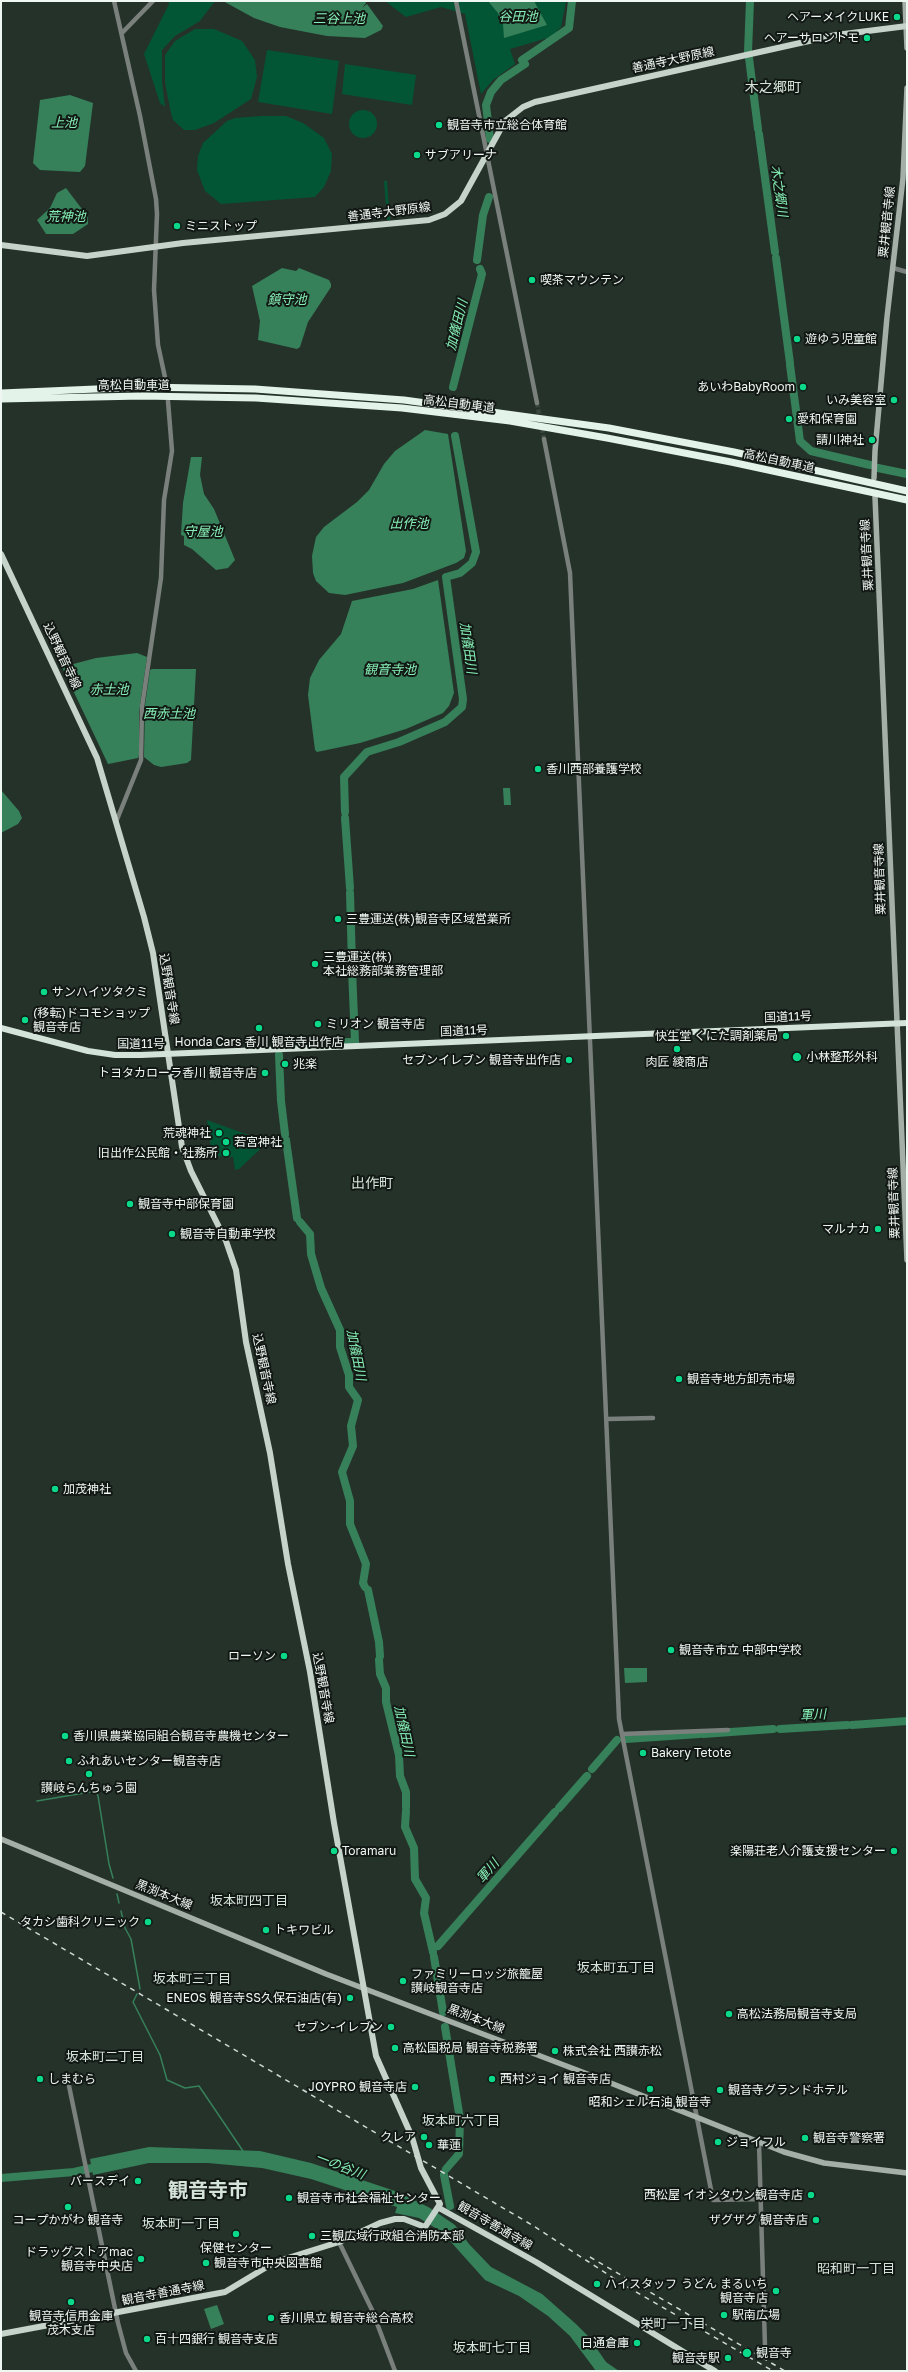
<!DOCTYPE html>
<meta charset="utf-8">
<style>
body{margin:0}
#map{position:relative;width:908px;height:2372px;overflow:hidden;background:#25322a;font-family:"Golos Text",sans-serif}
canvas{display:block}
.frame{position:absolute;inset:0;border:2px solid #eff7f2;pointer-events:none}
</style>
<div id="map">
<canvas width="908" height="2372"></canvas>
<div class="frame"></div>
</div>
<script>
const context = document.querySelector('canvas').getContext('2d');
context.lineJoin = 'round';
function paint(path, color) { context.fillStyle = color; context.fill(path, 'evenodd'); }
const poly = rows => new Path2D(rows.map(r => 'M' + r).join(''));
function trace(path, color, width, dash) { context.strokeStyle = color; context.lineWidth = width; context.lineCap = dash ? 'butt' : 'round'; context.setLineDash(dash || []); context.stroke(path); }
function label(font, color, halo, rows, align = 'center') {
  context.font = font + ' "Golos Text","Noto Sans JP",sans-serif'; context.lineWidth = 4; context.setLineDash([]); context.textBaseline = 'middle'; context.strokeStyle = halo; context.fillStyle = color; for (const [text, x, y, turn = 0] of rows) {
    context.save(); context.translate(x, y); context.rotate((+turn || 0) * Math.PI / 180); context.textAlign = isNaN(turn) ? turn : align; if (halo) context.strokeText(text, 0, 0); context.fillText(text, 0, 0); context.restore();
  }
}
paint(poly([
 [168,1,215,1,200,21,175,36,162,50,162,82,165,107,160,103,144,54,169,4],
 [385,1,566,1,561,27,551,37,510,49,515,64,493,80,481,94,465,14,441,7,406,17],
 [195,29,214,29,242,41,255,60,257,77,251,99,214,123,195,130,184,130,173,120,171,113,165,83,165,55,175,41],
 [267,50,339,61,332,114,258,102],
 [345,64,416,75,412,105,342,94],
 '349 124a14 14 0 1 1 28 0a14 14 0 1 1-28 0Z',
 [261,116,286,116,303,123,324,138,332,154,331,171,324,187,315,197,221,204,205,191,197,170,198,156,203,143,227,121,235,118],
 [384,181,387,181,390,220,387,220],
 [207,1120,251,1136,271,1139,239,1169,235,1170,233,1157,212,1156]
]), '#035635');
paint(poly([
 [223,1,365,1,366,3,362,8,367,4,383,26,381,30,365,38,327,36,280,27,254,18],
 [488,1,534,1,547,25,504,38,503,24,498,13],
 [70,95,93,103,85,166,80,172,40,170,33,163,40,100],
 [66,188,88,217,88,224,73,234,46,234,37,220,50,208,57,193],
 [282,268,296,271,299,268,329,280,331,284,331,287,308,322,300,347,297,349,258,340,260,321,252,286],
 [425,430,448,434,466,551,464,558,456,563,403,583,345,595,329,593,316,581,313,573,312,556,316,537,324,527,357,502,369,490,384,464,395,451],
 [191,457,202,457,200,475,204,494,214,509,235,560,228,568,216,570,192,549,184,545,184,536,181,535,183,503],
 [438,580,454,693,449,706,443,713,406,729,360,743,317,752,315,750,308,695,310,678,319,660,341,634,352,601,413,589],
 [137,653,147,657,139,712,139,755,138,758,108,764,62,667,96,658],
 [152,669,196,669,191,760,187,763,161,767,154,765,144,757,145,705,150,670],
 [503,788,510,788,511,805,504,805],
 [1,790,19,811,22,818,18,824,1,833],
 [624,1668,647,1668,647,1682,625,1683],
 [149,2147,260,2151,311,2163,398,2192,430,2208,455,2225,469,2244,491,2267,542,2294,576,2324,588,2336,606,2362,619,2371,596,2371,570,2336,548,2316,519,2296,485,2280,442,2232,419,2218,395,2213,397,2207,311,2179,262,2168,208,2163,149,2163,93,2175,90,2159],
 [217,2305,224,2324,211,2329,204,2309]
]), '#36815a');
trace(poly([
 [37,1801,96,1791,98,1796,109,1864,113,1878],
 [117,1894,119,1903],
 [121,1911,125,1928,131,1939,140,1989],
 [137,1994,133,2002,160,2055,167,2080,185,2088,199,2086,243,2151]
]), '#36815a', 1.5);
trace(poly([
 [748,52,750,1],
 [749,58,758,129],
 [522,60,569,28,572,1],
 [759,134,775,252],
 [490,139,486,105,491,92,501,80,525,64],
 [776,258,790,363],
 [477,260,483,215,489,197],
 [790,365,800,441,811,451,870,465],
 [453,387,482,274,480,269],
 [878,468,907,474],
 [345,812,344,777,367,752,399,742,445,722,462,707,463,699,446,577,460,573,472,563,476,552,455,436],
 [345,818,350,888],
 [350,893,352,964],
 [352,969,355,1042],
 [284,1045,350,1042],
 [279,1055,281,1101,285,1134],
 [286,1140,297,1218],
 [300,1222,310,1234,311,1254,321,1288,340,1330,340,1347,349,1375,349,1387,358,1400,351,1426,353,1446,342,1472,350,1501,350,1524,366,1564,363,1583,365,1587],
 [368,1590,379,1642,380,1656],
 [379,1660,380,1674,386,1688,386,1702,399,1755,400,1776,406,1792,406,1807],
 [852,1725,907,1721],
 [780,1729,847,1725],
 [703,1734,773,1729],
 [626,1739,699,1734],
 [592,1769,617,1740],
 [559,1808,587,1776],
 [406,1811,405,1827,414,1848,415,1879,426,1898,424,1913,433,1952],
 [438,1946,555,1812],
 [434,1957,443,2012],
 [445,2027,460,2119,459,2154,446,2169],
 [444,2175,450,2206],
 [1,2178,74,2172,101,2166]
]), '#36815a', 8);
trace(poly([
 [537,403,544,439]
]), '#39463e', 4.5, [4.5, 2]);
trace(poly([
 [114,1,140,116,156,199,157,214,154,290,158,345,166,382],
 [456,1,537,403],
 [122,33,153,1],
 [893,268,907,272],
 [544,439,570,573,619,1719,713,2200,761,2199],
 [116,822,141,760,142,707,161,578,164,500,172,451,168,401],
 [607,1419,653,1418],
 [622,1734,728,1730],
 [68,2081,118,2323,126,2353,136,2371],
 [759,2143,765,2347],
 [339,2242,372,2310,395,2371]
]), '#7a807c', 4.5);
trace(poly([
 [905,1,907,48],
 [874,478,875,451,887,317,903,178,907,88],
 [875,497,907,1260],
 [1,1839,326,1974,603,2080,784,2152,824,2163,907,2173]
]), '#a4afa8', 5.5);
trace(poly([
 [1,245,87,256,183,243,429,220,445,214,461,201,505,121,523,107,535,102,836,35,907,26],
 [1,554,97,758,144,917,153,953,182,1147,191,1171,226,1241,236,1270,246,1342,270,1453,288,1564,310,1672,334,1823,376,2056,412,2137,421,2168,440,2204,425,2227,404,2219,395,2219,380,2223,339,2242,275,2262,225,2292,1,2334],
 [439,2208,536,2262,715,2371]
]), '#c5d3ca', 6);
trace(poly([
 [1,1028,88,1051,115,1055,141,1055,907,1023]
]), '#d4e3da', 6);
trace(poly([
 [1,393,143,387,255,389,404,400,609,428,734,452,907,491],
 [1,399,142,396,256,398,402,408,510,421,607,438,731,462,907,500]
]), '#e3f3e9', 7);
trace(poly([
 [1,1912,532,2225,624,2285,773,2371],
 [590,2257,785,2371]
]), '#d0d8d3', 1.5, [5, 5]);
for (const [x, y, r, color] of [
 [897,17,4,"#0bd98a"],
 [867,38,4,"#0bd98a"],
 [439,125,4,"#0bd98a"],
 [417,155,4,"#0bd98a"],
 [177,226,4,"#0bd98a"],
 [532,280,4,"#0bd98a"],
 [797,339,4,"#0bd98a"],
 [803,387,4,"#0bd98a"],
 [894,400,4,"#0bd98a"],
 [789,419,4,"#0bd98a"],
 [872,440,4,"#0bd98a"],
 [538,769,4,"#0bd98a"],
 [338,919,4,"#0bd98a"],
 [315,964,4,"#0bd98a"],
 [44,992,4,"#0bd98a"],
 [25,1020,4,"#0bd98a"],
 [318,1024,4,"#0bd98a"],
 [259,1028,4,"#0bd98a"],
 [786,1036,4,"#0bd98a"],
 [677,1049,4,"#0bd98a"],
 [797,1057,5,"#0bd98a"],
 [569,1060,4,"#0bd98a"],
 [285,1064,4,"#0bd98a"],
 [265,1073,4,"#0bd98a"],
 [219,1133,4,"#0bd98a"],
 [226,1142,4,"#0bd98a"],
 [226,1153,4,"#0bd98a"],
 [130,1204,4,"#0bd98a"],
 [878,1229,4,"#0bd98a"],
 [172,1234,4,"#0bd98a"],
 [679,1379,4,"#0bd98a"],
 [55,1489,4,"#0bd98a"],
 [671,1650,4,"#0bd98a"],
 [284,1656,4,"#0bd98a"],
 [65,1736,4,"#0bd98a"],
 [643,1753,4,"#0bd98a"],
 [69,1761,4,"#0bd98a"],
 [89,1774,4,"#0bd98a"],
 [334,1851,4,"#0bd98a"],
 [894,1851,4,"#0bd98a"],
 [148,1922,4,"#0bd98a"],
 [266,1930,4,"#0bd98a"],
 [403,1981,4,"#0bd98a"],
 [350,1998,4,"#0bd98a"],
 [729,2014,4,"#0bd98a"],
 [391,2027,4,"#0bd98a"],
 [395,2048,4,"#0bd98a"],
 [555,2051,4,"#0bd98a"],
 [40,2079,4,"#0bd98a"],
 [492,2079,4,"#0bd98a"],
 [415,2087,4,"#0bd98a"],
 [650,2089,4,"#0bd98a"],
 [720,2090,4,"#0bd98a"],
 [424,2137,4,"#0bd98a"],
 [805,2138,4,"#0bd98a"],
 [718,2142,4,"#0bd98a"],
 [429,2145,4,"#0bd98a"],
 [138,2181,4,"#0bd98a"],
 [811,2195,4,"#0bd98a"],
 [289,2198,4,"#0bd98a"],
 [68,2207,4,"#0bd98a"],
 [816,2220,4,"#0bd98a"],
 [236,2234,4,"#0bd98a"],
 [312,2236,4,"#0bd98a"],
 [141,2259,4,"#0bd98a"],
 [206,2263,4,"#0bd98a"],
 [597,2284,4,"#0bd98a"],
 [776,2291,4,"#0bd98a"],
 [71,2302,4,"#0bd98a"],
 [724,2315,4,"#0bd98a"],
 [271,2318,4,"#0bd98a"],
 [147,2339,4,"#0bd98a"],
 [637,2343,4,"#0bd98a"],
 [747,2353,5,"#0bd98a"],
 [728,2358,4,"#0bd98a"]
]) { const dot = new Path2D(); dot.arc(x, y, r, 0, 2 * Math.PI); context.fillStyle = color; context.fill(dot); trace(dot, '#121814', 1.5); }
label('12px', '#eff7f2', '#121814', [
 ["ヘアーメイクLUKE",889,17,"right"],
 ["ヘアーサロントモ",859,38,"right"],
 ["観音寺市立総合体育館",447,125],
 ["サブアリーナ",425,155],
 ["ミニストップ",185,226],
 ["喫茶マウンテン",540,280],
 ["遊ゆう児童館",805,339],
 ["あいわBabyRoom",795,387,"right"],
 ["いみ美容室",886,400,"right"],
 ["愛和保育園",797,419],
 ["請川神社",864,440,"right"],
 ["香川西部養護学校",546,769],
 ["三豊運送(株)観音寺区域営業所",346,919],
 ["三豊運送(株)",323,957],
 ["本社総務部業務管理部",323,971],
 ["サンハイツタクミ",52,992],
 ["(移転)ドコモショップ",33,1013],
 ["観音寺店",33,1027],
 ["ミリオン 観音寺店",326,1024],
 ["快生堂 くにた調剤薬局",778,1036,"right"],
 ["Honda Cars 香川 観音寺出作店",259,1042,"center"],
 ["小林整形外科",806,1057],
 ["セブンイレブン 観音寺出作店",561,1060,"right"],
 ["肉匠 綾商店",677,1062,"center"],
 ["兆楽",293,1064],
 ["トヨタカローラ香川 観音寺店",257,1073,"right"],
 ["荒魂神社",211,1133,"right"],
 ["若宮神社",234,1142],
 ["旧出作公民館・社務所",218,1153,"right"],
 ["観音寺中部保育園",138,1204],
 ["マルナカ",870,1229,"right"],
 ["観音寺自動車学校",180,1234],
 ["観音寺地方卸売市場",687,1379],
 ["加茂神社",63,1489],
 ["観音寺市立 中部中学校",679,1650],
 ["ローソン",276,1656,"right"],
 ["香川県農業協同組合観音寺農機センター",73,1736],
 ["Bakery Tetote",651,1753],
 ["ふれあいセンター観音寺店",77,1761],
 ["讃岐らんちゅう園",89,1788,"center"],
 ["Toramaru",342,1851],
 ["楽陽荘老人介護支援センター",886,1851,"right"],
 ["タカシ歯科クリニック",140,1922,"right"],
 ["トキワビル",274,1930],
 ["ファミリーロッジ旅籠屋",411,1974],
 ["讃岐観音寺店",411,1988],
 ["ENEOS 観音寺SS久保石油店(有)",342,1998,"right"],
 ["高松法務局観音寺支局",737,2014],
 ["セブン-イレブン",383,2027,"right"],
 ["高松国税局 観音寺税務署",403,2048],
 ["株式会社 西讃赤松",563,2051],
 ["しまむら",48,2079],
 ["西村ジョイ 観音寺店",500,2079],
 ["JOYPRO 観音寺店",407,2087,"right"],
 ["観音寺グランドホテル",728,2090],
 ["昭和シェル石油 観音寺",650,2102,"center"],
 ["クレア",416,2137,"right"],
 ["観音寺警察署",813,2138],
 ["ジョイフル",726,2142],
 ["華蓮",437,2145],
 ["バースデイ",130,2181,"right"],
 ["西松屋 イオンタウン観音寺店",803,2195,"right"],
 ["観音寺市社会福祉センター",297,2198],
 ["コープかがわ 観音寺",68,2220,"center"],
 ["ザグザグ 観音寺店",808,2220,"right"],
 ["三観広域行政組合消防本部",320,2236],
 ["保健センター",236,2248,"center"],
 ["ドラッグストアmac",133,2252,"right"],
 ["観音寺中央店",133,2266,"right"],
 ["観音寺市中央図書館",214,2263],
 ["ハイスタッフ",605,2284],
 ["うどん まるいち",768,2284,"right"],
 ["観音寺店",768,2298,"right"],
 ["駅南広場",732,2315],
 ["観音寺信用金庫",71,2316,"center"],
 ["茂木支店",71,2330,"center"],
 ["香川県立 観音寺総合高校",279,2318],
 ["百十四銀行 観音寺支店",155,2339],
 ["日通倉庫",629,2343,"right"],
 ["観音寺",756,2353],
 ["観音寺駅",720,2358,"right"]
], 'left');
label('12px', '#eff7f2', '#121814', [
 ["善通寺大野原線",673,60,-12],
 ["善通寺大野原線",389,212,-7],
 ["粟井観音寺線",887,222,-84],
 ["高松自動車道",134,385],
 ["高松自動車道",459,404,7],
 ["高松自動車道",779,461,12],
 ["粟井観音寺線",867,555,-93],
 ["込野観音寺線",62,656,65],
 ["粟井観音寺線",880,879,-92],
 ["込野観音寺線",169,989,81],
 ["国道11号",788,1017,-2],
 ["国道11号",464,1031,-2],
 ["国道11号",141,1044],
 ["粟井観音寺線",894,1203,-92],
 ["込野観音寺線",264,1369,78],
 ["込野観音寺線",323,1688,80],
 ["黒渕本大線",164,1895,22],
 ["黒渕本大線",476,2019,21],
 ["観音寺善通寺線",495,2226,30],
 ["観音寺善通寺線",163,2293,-11]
]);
label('italic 13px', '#86efb6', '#121814', [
 ["谷田池",518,17],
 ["三谷上池",339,19],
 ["上池",64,123],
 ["木之郷川",779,191,82],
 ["荒神池",66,217],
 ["鎮守池",287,300],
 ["加儀田川",457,325,-76],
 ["出作池",409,524],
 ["守屋池",203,532],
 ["加儀田川",468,648,82],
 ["観音寺池",390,670],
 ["赤土池",109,690],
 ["西赤土池",169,714],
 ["加儀田川",356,1355,79],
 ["軍川",813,1715,-3],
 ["加儀田川",404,1731,78],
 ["軍川",488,1871,-49],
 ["一の谷川",340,2166,21]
]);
label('13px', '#d5e4da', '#121814', [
 ["坂本町四丁目",249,1901],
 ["坂本町五丁目",616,1968],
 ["坂本町三丁目",192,1979],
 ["坂本町二丁目",105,2057],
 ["坂本町六丁目",461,2121],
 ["坂本町一丁目",181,2224],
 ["昭和町一丁目",856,2269],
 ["栄町一丁目",673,2324],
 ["坂本町七丁目",492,2348]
]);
label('14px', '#d5e4da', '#121814', [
 ["木之郷町",773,88],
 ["出作町",372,1184]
]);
label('bold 20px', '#d5e4da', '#121814', [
 ["観音寺市",208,2191]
]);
</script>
